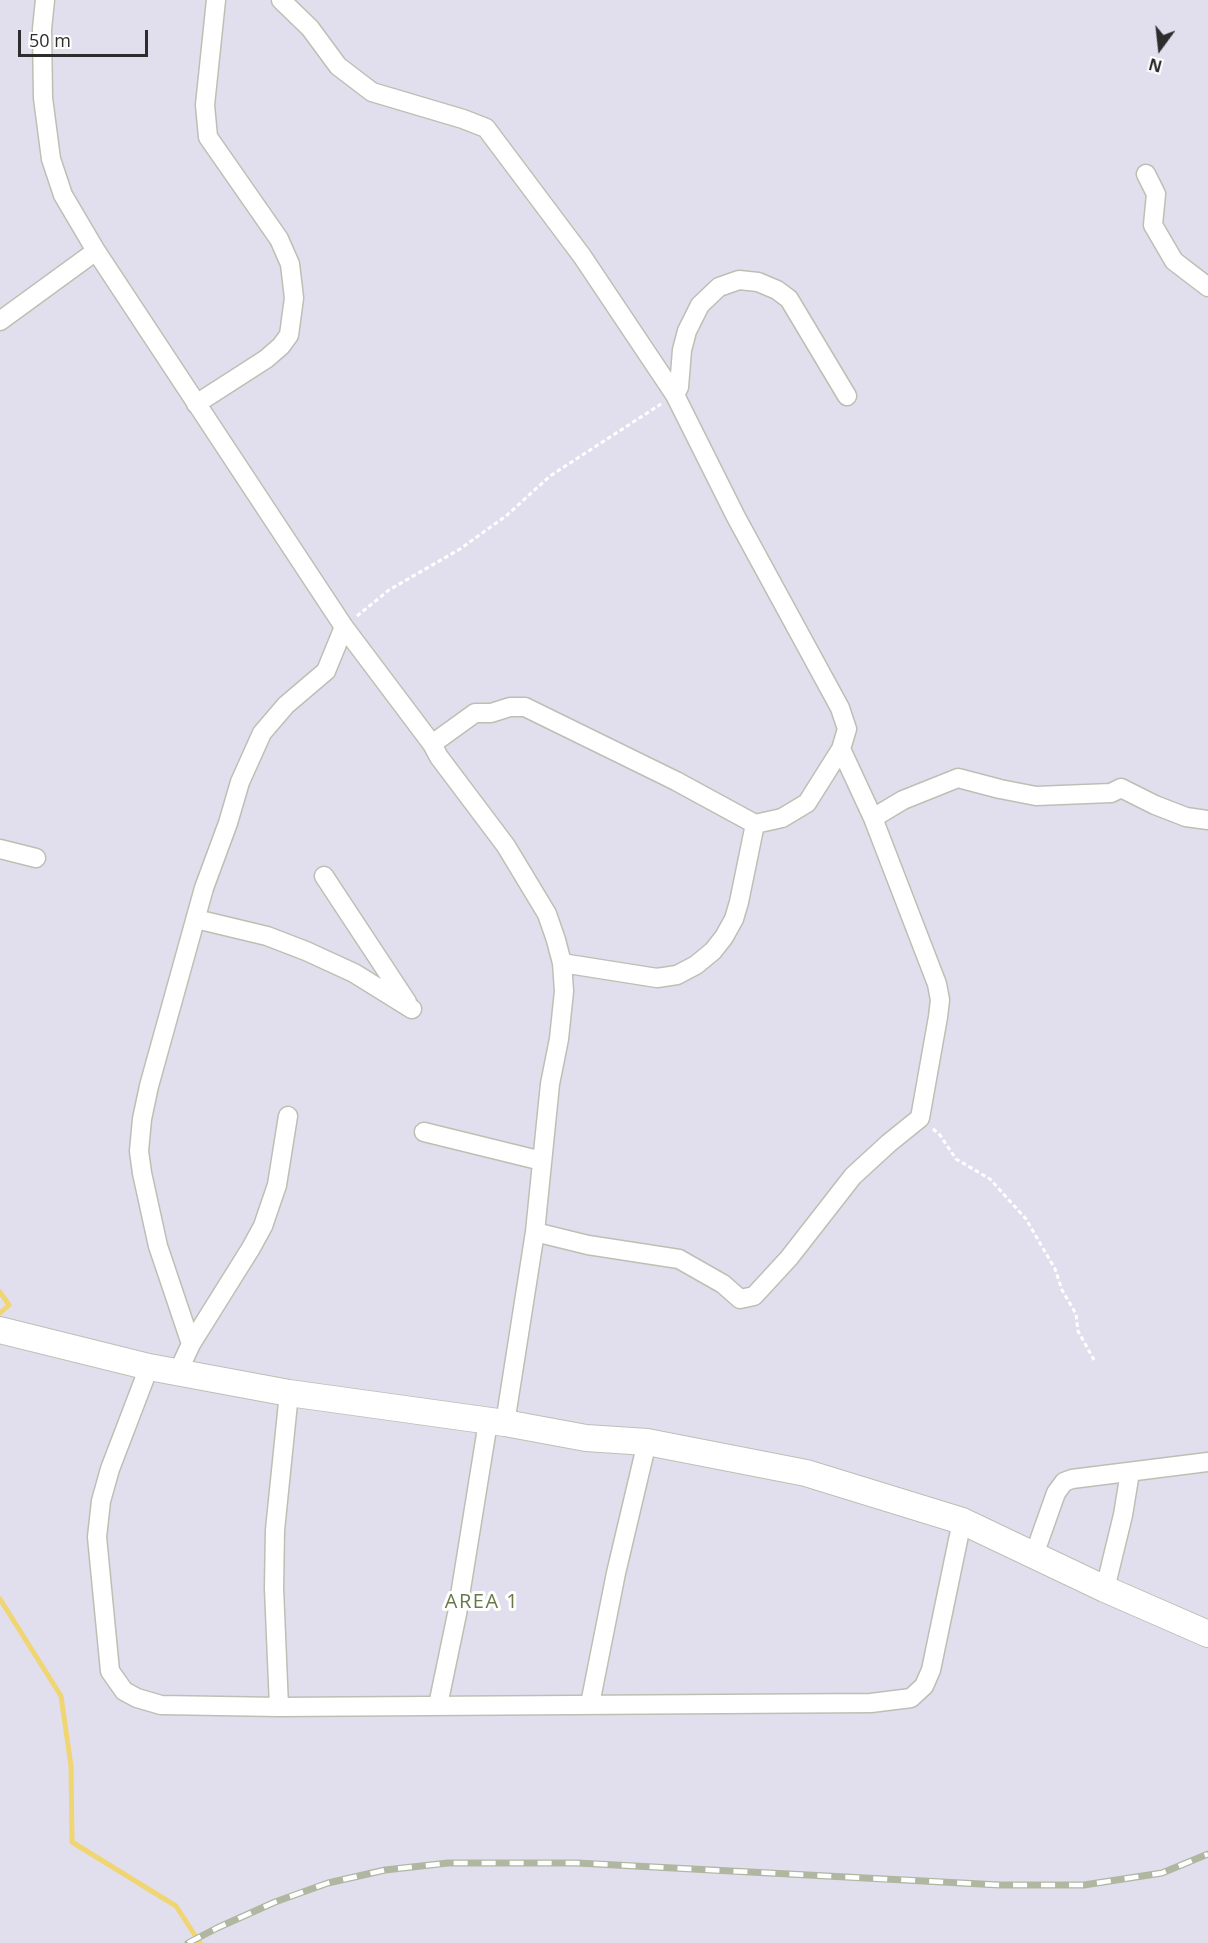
<!DOCTYPE html>
<style>
body{margin:0}
#map{position:relative;width:1208px;height:1943px;overflow:hidden;background:#e1dfee;font-family:"Open Sans",sans-serif}
canvas{display:block}
.north{position:absolute;left:1130px;top:18px;width:60px;height:60px;-webkit-text-stroke:4px #fff;paint-order:stroke;rotate:195deg;font-size:16px;font-weight:700;line-height:24px;text-align:center;color:#2d2d2d}
.north::after{content:'';display:block;margin:auto;width:21px;height:27px;background:#2d2d2d;clip-path:polygon(50% 0,100% 100%,50% 72%,0 100%)}
.scale{position:absolute;left:18px;top:30px;width:130px;height:27px;box-sizing:border-box;border:3px solid #2d2d2d;border-top:0;padding-left:8px;font-size:18px;line-height:21px;white-space:nowrap;color:#2d2d2d;-webkit-text-stroke:4px #fff;paint-order:stroke}
</style>
<div id="map">
<canvas width="1208" height="1943"></canvas>
<div class="north">N</div>
<div class="scale">50 m</div>
</div>
<script>
const context = document.querySelector('canvas').getContext('2d');
context.lineJoin = 'round';
const poly = rows => new Path2D(rows.map(r => 'M' + r).join(''));
function trace(path, color, width, dash) { context.strokeStyle = color; context.lineWidth = width; context.lineCap = dash ? 'butt' : 'round'; context.setLineDash(dash || []); context.stroke(path); }
function label(font, color, halo, rows, align = 'center') {
  context.font = font + ' "Open Sans",sans-serif'; context.lineWidth = 6; context.setLineDash([]); context.textBaseline = 'middle'; context.strokeStyle = halo; context.fillStyle = color; for (const [text, x, y, turn = 0] of rows) {
    context.save(); context.translate(x, y); context.rotate((+turn || 0) * Math.PI / 180); context.textAlign = isNaN(turn) ? turn : align; if (halo) context.strokeText(text, 0, 0); context.fillText(text, 0, 0); context.restore();
  }
}
trace(poly([
 [0,1292,9,1305,0,1313],
 [0,1599,61,1696,71,1766,72,1842,176,1906,200,1943]
]), '#f0d573', 5);
const street = poly([
 [45,0,42,29,43,98,51,159,63,195,96,251,344,627,432,744,439,757,506,846,547,914,556,940,562,963,564,991,559,1039,550,1084,535,1232,505,1423],
 [281,0,310,28,338,66,372,92,463,119,486,128,582,256,675,395,736,517,840,708,847,729,841,749,807,803,782,818,755,824,676,781,525,707,510,707,491,713,475,713,432,744],
 [1146,174,1156,194,1153,225,1174,261,1208,287],
 [0,321,96,251],
 [675,395,679,387,682,350,687,331,700,305,719,287,739,280,758,282,777,290,789,299,847,396],
 [196,404,266,359,281,346,289,335,294,298,290,264,279,239,208,137,205,105,216,0],
 [873,818,903,800,958,778,1000,789,1036,796,1111,793,1121,788,1155,805,1186,817,1208,820],
 [0,849,36,858],
 [324,876,407,1002],
 [196,919,267,936,306,951,354,973,412,1009],
 [562,963,657,978,677,975,696,965,713,951,724,937,734,919,739,902,755,824],
 [424,1132,542,1161],
 [535,1232,588,1245,679,1259,723,1284,740,1299,754,1296,789,1258,853,1176,889,1143,920,1118,938,1017,940,1000,937,984,873,818,841,749],
 [191,1344,158,1246,142,1173,139,1151,142,1119,149,1086,204,888,228,823,240,782,262,733,286,705,326,671,344,627],
 [149,1367,110,1469,101,1501,97,1537,110,1671,124,1691,137,1698,161,1705,279,1707,871,1703,911,1698,924,1686,931,1670,962,1521],
 [178,1372,191,1344,251,1248,263,1226,277,1185,288,1116],
 [1034,1555,1056,1493,1064,1482,1072,1479,1208,1462],
 [1105,1589,1123,1515,1130,1472],
 [590,1704,616,1573,647,1442],
 [438,1705,457,1614,488,1422],
 [279,1707,274,1588,275,1530,289,1393]
]);
const secondary = poly([
 [0,1330,149,1367,289,1393,505,1423,586,1438,647,1442,806,1473,962,1521,1105,1589,1208,1634]
]);
trace(street, '#bbc0b3', 21);
trace(secondary, '#bbc0b3', 28);
trace(poly([
 [357,616,389,590,460,549,506,516,550,476,661,404],
 [933,1129,940,1135,956,1159,990,1179,1026,1219,1055,1269,1062,1290,1076,1314,1078,1331,1094,1360]
]), '#fff', 3, [4.5, 3]);
trace(street, '#fff', 18);
trace(secondary, '#fff', 26);
const rail = poly([
 [188,1943,217,1928,275,1902,328,1883,385,1870,448,1863,577,1863,1000,1885,1084,1885,1162,1873,1208,1854]
]);
trace(rail, '#afb7a1', 7);
trace(rail, '#fff', 4.5, [14]);
context.letterSpacing = '1.5px';
label('20px', '#687949', '#fff', [
 ["AREA 1",482,1602]
]);
context.letterSpacing = '0px';
</script>
